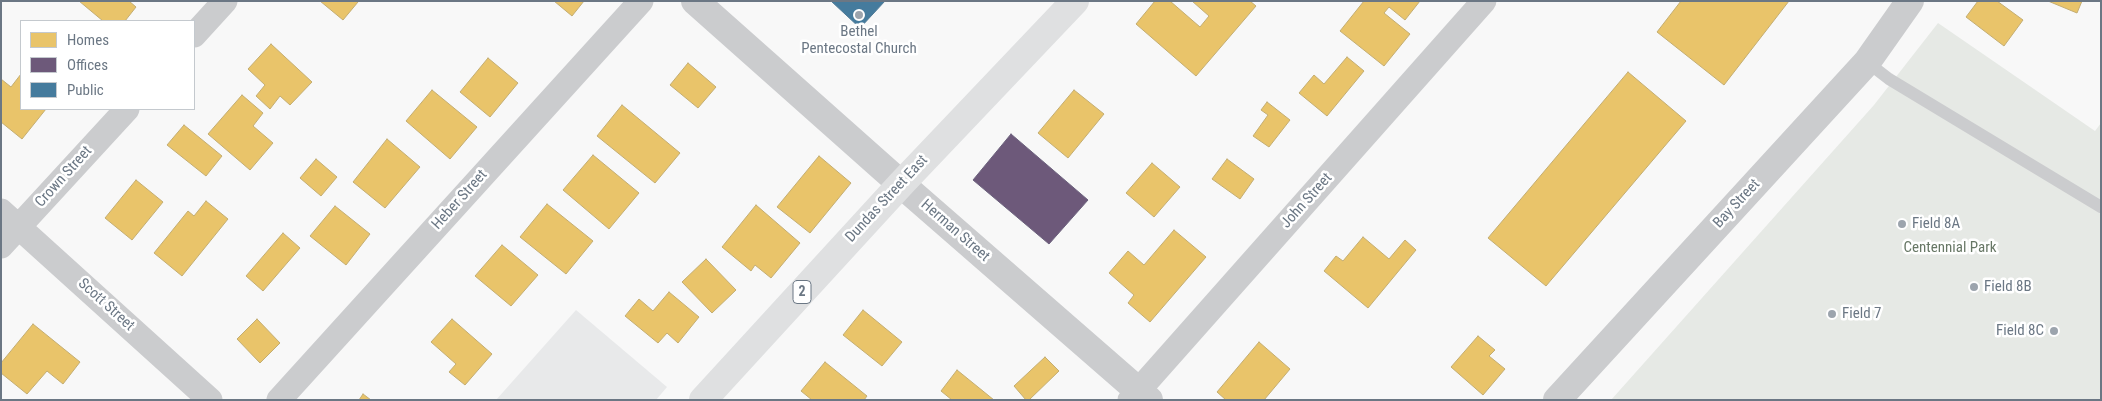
<!DOCTYPE html>
<style>
body{margin:0}
#map{position:relative;width:2102px;height:401px;overflow:hidden;background:#f8f8f8;font-family:"Roboto Condensed",sans-serif}
canvas{display:block}
.frame{position:absolute;inset:0;border:2px solid #6b7784;pointer-events:none}
.legend{position:absolute;left:20px;top:20px;width:175px;height:90px;box-sizing:border-box;background:#fff;border:1px solid #c4c9ce;margin:0;padding:6px 9px;list-style:none;font-size:15px;color:#6b7784}
.legend li{display:flex;align-items:center;gap:10px;height:25px}
.legend b{width:25px;border:1px solid #c4c9ce}
</style>
<div id="map">
<canvas width="2102" height="401"></canvas>
<div class="frame"></div>
<ul class="legend">
<li><b style="height:14px;background:#e9c46a"></b>Homes</li>
<li><b style="height:14px;background:#6d597a"></b>Offices</li>
<li><b style="height:14px;background:#457b9d"></b>Public</li>
</ul>
</div>
<script>
const context = document.querySelector('canvas').getContext('2d');
context.lineJoin = 'round';
function paint(path, color) { context.fillStyle = color; context.fill(path, 'evenodd'); }
const poly = rows => new Path2D(rows.map(r => 'M' + r).join(''));
function trace(path, color, width, dash) { context.strokeStyle = color; context.lineWidth = width; context.lineCap = dash ? 'butt' : 'round'; context.setLineDash(dash || []); context.stroke(path); }
function label(font, color, halo, rows, align = 'center') {
  context.font = font + ' "Roboto Condensed",sans-serif'; context.lineWidth = 5; context.setLineDash([]); context.textBaseline = 'middle'; context.strokeStyle = halo; context.fillStyle = color; for (const [text, x, y, turn = 0] of rows) {
    context.save(); context.translate(x, y); context.rotate((+turn || 0) * Math.PI / 180); context.textAlign = isNaN(turn) ? turn : align; if (halo) context.strokeText(text, 0, 0); context.fillText(text, 0, 0); context.restore();
  }
}
paint(poly([
 [576,310,667,387,656,400,496,400]
]), '#e8e9ea');
paint(poly([
 [1938,23,2095,131,2101,123,2101,400,1611,400,1874,105]
]), '#e6e9e5');
const homes = poly([
 [79,1,129,1,136,7,125,21,103,21,79,1],
 [320,1,357,1,358,2,343,20,320,1],
 [554,1,584,1,572,16,554,1],
 [1155,1,1170,1,1200,27,1209,16,1192,1,1250,1,1256,6,1196,76,1136,24,1155,1],
 [1364,1,1420,1,1405,20,1389,7,1384,13,1410,34,1384,66,1340,31,1364,1],
 [1681,1,1789,1,1724,85,1657,32,1681,1],
 [1978,1,1997,1,2023,20,2004,46,1966,17,1978,1],
 [2048,1,2082,1,2077,13,2048,1],
 [271,44,312,82,290,105,280,96,270,109,256,96,265,85,248,69,271,44],
 [1347,57,1364,71,1327,116,1299,93,1314,75,1324,84,1347,57],
 [488,58,518,83,490,117,460,92,488,58],
 [688,63,716,87,698,108,670,85,688,63],
 [1628,72,1686,121,1546,286,1488,238,1628,72],
 [21,74,21,109,46,109,22,139,1,122,1,79,11,87,21,74],
 [432,90,477,127,450,159,406,121,432,90],
 [1074,90,1104,114,1068,158,1038,133,1074,90],
 [242,95,263,113,253,126,273,143,250,170,208,134,242,95],
 [1267,102,1290,120,1269,147,1253,136,1268,115,1261,110,1267,102],
 [622,105,680,153,655,183,597,136,622,105],
 [184,125,222,156,206,176,167,145,184,125],
 [387,139,420,167,385,208,353,182,387,139],
 [593,155,639,193,609,229,563,190,593,155],
 [819,156,851,183,810,233,777,207,819,156],
 [316,159,337,177,321,196,300,178,316,159],
 [1227,159,1254,179,1240,199,1212,179,1227,159],
 [1152,163,1180,187,1154,217,1126,193,1152,163],
 [136,180,163,202,132,240,105,218,136,180],
 [206,201,228,219,182,276,154,253,188,211,194,216,206,201],
 [547,204,593,241,566,274,520,237,547,204],
 [756,205,800,243,771,278,755,265,751,271,722,247,756,205],
 [335,206,370,234,346,265,310,236,335,206],
 [1174,230,1206,257,1150,322,1128,303,1134,295,1109,273,1128,251,1144,265,1174,230],
 [283,233,300,248,263,291,246,276,283,233],
 [1363,237,1389,259,1405,240,1416,250,1368,308,1324,271,1336,256,1343,261,1363,237],
 [502,245,538,275,511,306,475,276,502,245],
 [706,259,736,290,712,313,682,282,706,259],
 [669,292,699,317,678,343,667,333,658,343,625,316,639,299,653,311,669,292],
 [863,310,902,342,882,366,843,335,863,310],
 [257,319,280,343,260,363,237,339,257,319],
 [452,319,492,354,465,385,449,372,456,364,431,342,452,319],
 [33,324,80,362,63,384,47,371,27,394,1,373,1,363,33,324],
 [1478,336,1495,350,1489,356,1505,369,1483,395,1451,367,1478,336],
 [1259,342,1290,369,1264,400,1226,400,1217,392,1259,342],
 [1045,357,1059,371,1029,400,1026,400,1014,386,1045,357],
 [825,362,867,396,864,400,812,400,801,391,825,362],
 [957,370,994,400,952,400,941,391,957,370],
 [363,394,371,400,359,400,363,394]
]);
paint(homes, '#e9c46a');
trace(homes, '#c3ad72', 1);
const offices = poly([
 [1011,134,1088,200,1049,244,973,180,1011,134]
]);
paint(offices, '#6d597a');
trace(offices, '#6c627d', 1);
const public = poly([
 [831,1,885,1,860,28,831,1]
]);
paint(public, '#457b9d');
trace(public, '#507a96', 1);
trace(poly([
 [1867,62,1889,79,2101,207]
]), '#cbccce', 12);
trace(poly([
 [194,35,225,1],
 [1,211,210,400],
 [1,246,127,109],
 [279,400,641,1],
 [1130,400,1484,1]
]), '#cbccce', 25);
trace(poly([
 [695,1,901,184,1149,400],
 [1557,400,1867,62,1910,1]
]), '#cbccce', 28);
trace(poly([
 [703,400,901,184,1075,1]
]), '#dfe0e1', 28);
for (const [x, y, r, color] of [
 [859,15,5,"#9ca4ad"],
 [1902,224,5,"#9ca4ad"],
 [1974,287,5,"#9ca4ad"],
 [1832,314,5,"#9ca4ad"],
 [2054,331,5,"#9ca4ad"]
]) { const dot = new Path2D(); dot.arc(x, y, r, 0, 2 * Math.PI); context.fillStyle = color; context.fill(dot); trace(dot, '#fff', 2); }
for (const [x, y, w] of [
 [802,292,18]
]) { const box = new Path2D(); box.roundRect(x - w / 2, y - 11.5, w, 23, 4); context.fillStyle = '#fff'; context.fill(box); trace(box, '#6b7784', 1); }
label('bold 14px', '#6b7784', null, [
 ["2",802,292]
]);
label('15px', '#6b7784', '#fff', [
 ["Bethel",859,32,"center"],
 ["Pentecostal Church",859,49,"center"],
 ["Field 8A",1912,224],
 ["Field 8B",1984,287],
 ["Field 7",1842,314],
 ["Field 8C",2044,331,"right"]
], 'left');
label('15px', '#6b7784', '#fff', [
 ["Crown Street",64,177,-48],
 ["Dundas Street East",887,199,-47],
 ["Heber Street",460,200,-48],
 ["John Street",1307,201,-48],
 ["Bay Street",1737,204,-47],
 ["Herman Street",955,231,41],
 ["Scott Street",106,305,42]
]);
label('15px', '#677765', '#fff', [
 ["Centennial Park",1950,248]
]);
</script>
